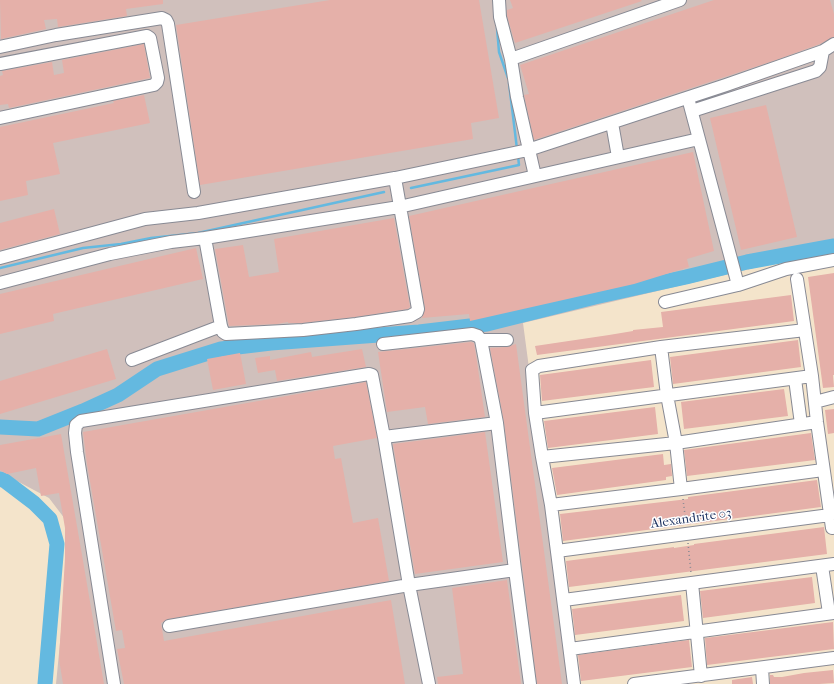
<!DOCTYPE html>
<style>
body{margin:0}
canvas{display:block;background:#f4e4cb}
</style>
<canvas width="834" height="684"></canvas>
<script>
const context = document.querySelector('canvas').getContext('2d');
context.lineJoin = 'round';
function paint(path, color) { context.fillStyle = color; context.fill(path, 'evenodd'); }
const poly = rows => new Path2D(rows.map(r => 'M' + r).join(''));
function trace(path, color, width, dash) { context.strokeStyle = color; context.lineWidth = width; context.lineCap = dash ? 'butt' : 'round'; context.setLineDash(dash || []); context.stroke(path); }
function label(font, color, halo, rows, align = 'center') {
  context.font = font + ' "IM FELL French Canon",serif'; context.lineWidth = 3; context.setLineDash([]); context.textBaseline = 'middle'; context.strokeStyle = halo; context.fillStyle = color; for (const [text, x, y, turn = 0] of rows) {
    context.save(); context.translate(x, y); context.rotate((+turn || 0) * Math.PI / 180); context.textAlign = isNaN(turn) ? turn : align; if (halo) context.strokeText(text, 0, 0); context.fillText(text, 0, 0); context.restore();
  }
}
paint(poly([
 [0,0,834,0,834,249,523,323,571,684,56,684,68,560,65,519,49,498,0,472]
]), '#d0c0bc');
trace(poly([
 [497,28,499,52,508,78],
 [509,83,517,149],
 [411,188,519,165,518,156],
 [0,268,83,248,121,244,151,238,198,233,384,192]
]), '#64b9e0', 2.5);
trace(poly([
 [0,427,38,429,83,411,118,395,157,369,221,349,271,343,419,332,487,324,595,297,686,277,747,262,834,246],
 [0,479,5,481,34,503,50,519,57,544,45,684]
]), '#64b9e0', 15);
paint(poly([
 [0,0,163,0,163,4,126,9,127,16,58,27,57,19,44,20,46,29,1,39],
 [330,0,479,0,499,118,471,123,473,139,200,185,176,25],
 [510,0,641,0,642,1,515,43,507,16,507,10,513,8],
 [714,0,830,0,834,14,834,37,820,44,776,60,534,140,524,95,529,94,520,65],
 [144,44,150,78,9,108,8,104,0,105,0,76,3,75,2,71,52,62,54,75,64,73,62,60],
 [144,95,150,123,53,143,60,174,26,181,28,195,0,201,0,127,114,103,113,101],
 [766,105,797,237,741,250,710,118],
 [693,152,714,251,687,259,689,267,634,284,470,321,469,314,422,318,425,308,409,216],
 [54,209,60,234,0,250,0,223],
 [394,218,410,307,408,309,355,317,302,323,288,323,288,322,277,324,229,326,215,249,243,245,249,277,279,272,274,239],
 [196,248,203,279,53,314,54,321,0,334,0,294],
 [834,273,834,375,833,375,834,387,823,388,808,277],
 [791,295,794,321,537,355,535,346,609,335,633,331,633,330,663,327,661,312],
 [798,340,801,367,673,384,670,357],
 [471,342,474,343,476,355,485,417,428,424,425,407,387,412,378,352],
 [516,344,562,684,537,684,504,422,490,348,507,347],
 [107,349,116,379,0,414,0,381],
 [362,349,366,367,277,381,275,370,258,373,255,358,270,356,270,360,311,352,312,357],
 [240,353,246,384,213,390,207,359],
 [651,360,654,387,542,401,540,375],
 [366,382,377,438,333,446,335,459,341,458,353,523,378,518,389,581,168,619,161,623,164,641,391,600,405,684,124,684,117,649,125,648,122,630,116,631,87,464,83,432],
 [784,389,788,416,684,429,681,402],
 [655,407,658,434,548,448,544,421],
 [834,409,834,433,828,434,825,410],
 [485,432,503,562,415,574,393,444],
 [811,433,815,460,687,476,684,450],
 [61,434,82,555,104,684,63,684,59,659,65,558,65,528,59,493,41,496,36,468,7,474,0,470,0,445],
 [663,454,664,465,671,464,672,476,666,477,666,480,557,495,552,468],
 [817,480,821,507,563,541,560,514,688,499,688,497],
 [824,527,827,554,569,587,566,561,667,548,674,547,674,548,694,545,694,544],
 [812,577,815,603,703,618,700,591],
 [507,580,521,684,438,684,437,677,463,674,452,588],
 [681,595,684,621,575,635,572,609],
 [833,622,834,649,707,665,705,638],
 [689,640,692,667,581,681,578,655],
 [833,670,834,683,819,684,770,684,770,675,773,675,774,677,782,677,804,673],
 [752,677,753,684,732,684,732,680]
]), '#e5b0a9');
const minor = poly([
 [499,0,500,17,511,59,517,97,535,176],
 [0,47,56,35,162,18,166,20,168,24,194,192],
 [511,59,680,0],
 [0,64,147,36,150,38,158,78,157,82,154,85,0,118],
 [688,98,738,285],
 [692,111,816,71,820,67,823,51],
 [612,123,618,157],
 [205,238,221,326,223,332,226,334,303,330,356,324,410,316,417,312,418,309,395,178],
 [0,258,145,219,198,213,395,178,528,150,726,85,823,51,834,44],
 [797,279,812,376,817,422,832,528],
 [0,283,110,254,171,242,205,238,399,207,699,139],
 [665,302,738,285,786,269,834,260],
 [481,340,507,340],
 [383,344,472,334,478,336,481,340,497,423,515,570,409,585,429,684],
 [661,347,667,395,676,443,681,489],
 [132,360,221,326],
 [795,379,801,424],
 [815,402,834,397],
 [535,413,812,376],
 [384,437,497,423],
 [542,457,676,443,817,422],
 [551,505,681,489,823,470],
 [557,551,830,515],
 [822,566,829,613],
 [515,570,530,684],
 [692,583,701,676],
 [564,600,834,564],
 [570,649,834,613],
 [762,668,763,684],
 [114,684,77,452,75,433,76,425,81,421,369,374,372,375,384,437,409,585,169,626],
 [574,684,551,505,542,457,535,413,532,370,539,366,661,347,805,330],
 [634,684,834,658]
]);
trace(minor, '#888a94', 14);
trace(poly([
 [683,499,686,523],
 [688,543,691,573]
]), '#888a94', 1.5, [1, 3]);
trace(minor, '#fff', 12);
label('13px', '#1b2f5e', '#fff', [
 ["Alexandrite 03",691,519,-8]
]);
</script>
